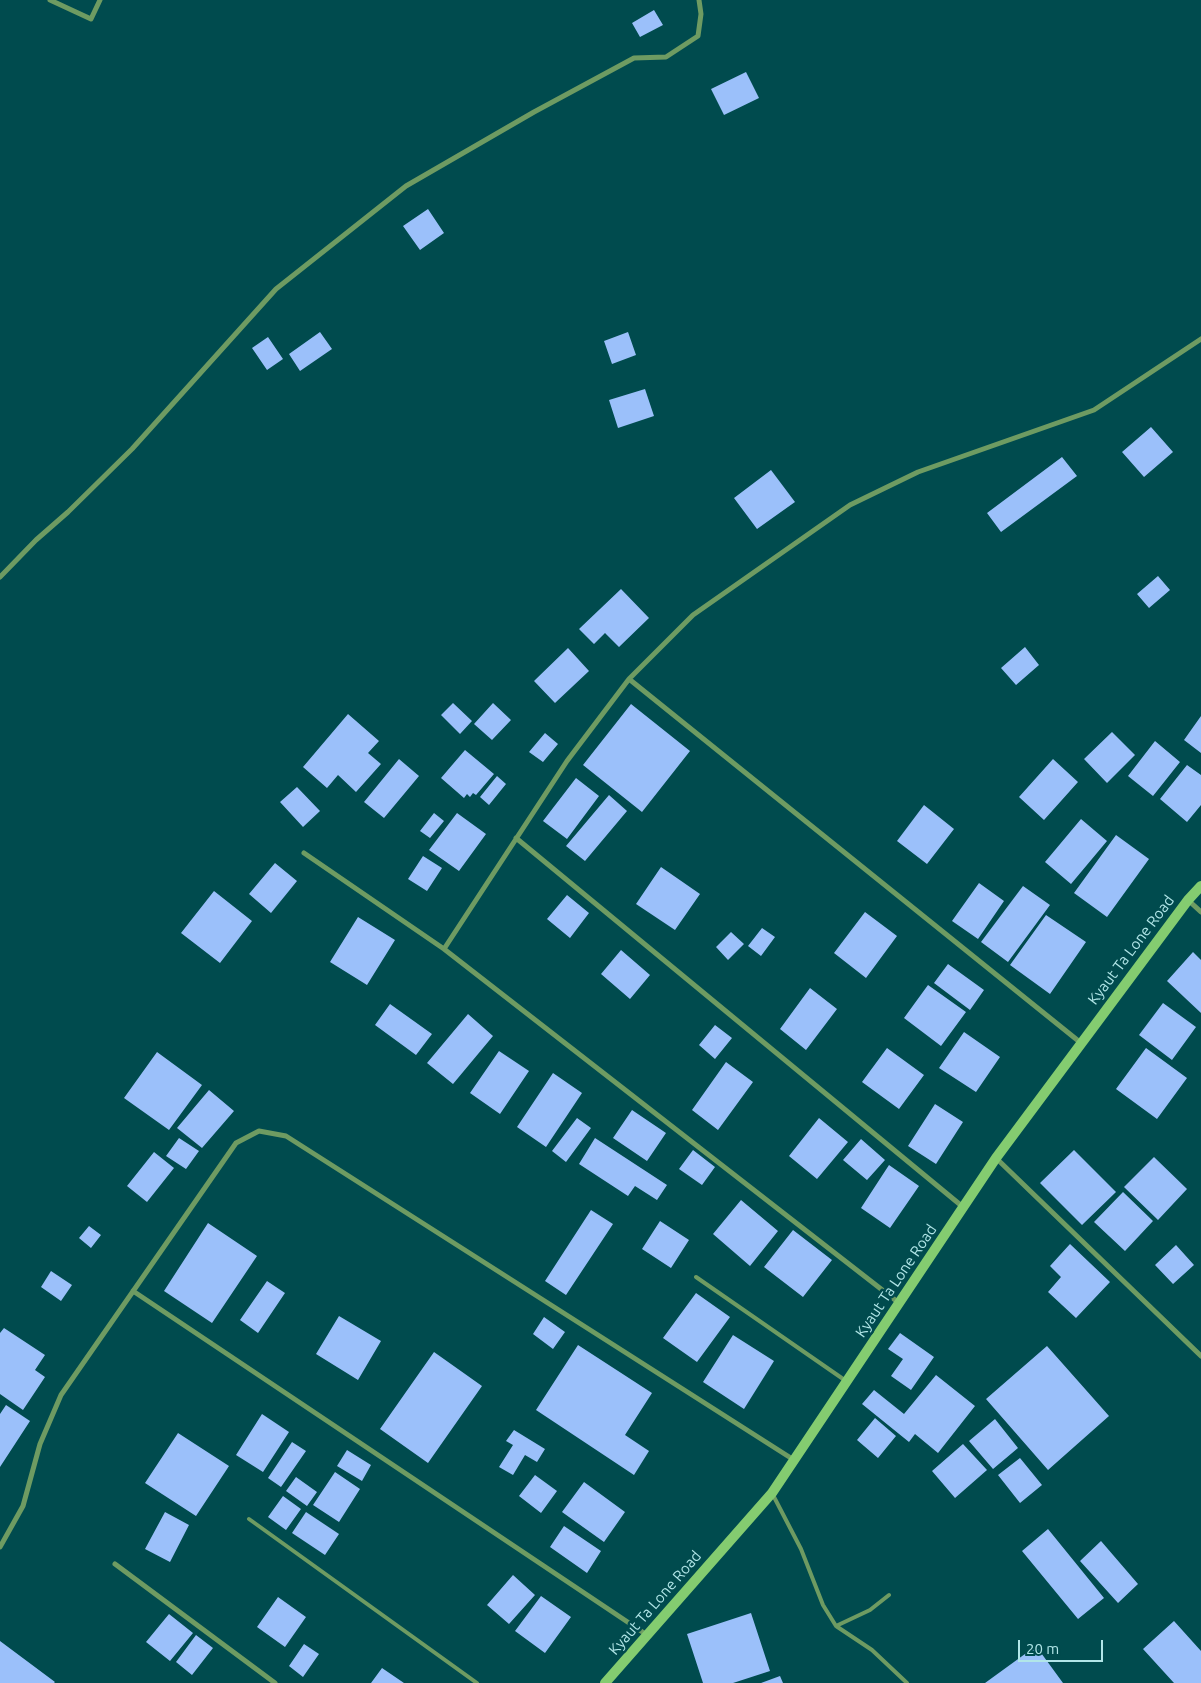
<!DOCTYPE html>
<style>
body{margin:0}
#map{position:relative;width:1201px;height:1683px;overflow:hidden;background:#004b4e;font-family:Ubuntu,sans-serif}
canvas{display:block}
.scale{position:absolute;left:1018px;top:1640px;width:85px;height:22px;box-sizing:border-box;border:2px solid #b1e6e8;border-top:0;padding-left:6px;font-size:15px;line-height:18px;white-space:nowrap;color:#b1e6e8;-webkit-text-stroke:4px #004b4e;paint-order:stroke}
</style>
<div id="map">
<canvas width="1201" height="1683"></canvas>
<div class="scale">20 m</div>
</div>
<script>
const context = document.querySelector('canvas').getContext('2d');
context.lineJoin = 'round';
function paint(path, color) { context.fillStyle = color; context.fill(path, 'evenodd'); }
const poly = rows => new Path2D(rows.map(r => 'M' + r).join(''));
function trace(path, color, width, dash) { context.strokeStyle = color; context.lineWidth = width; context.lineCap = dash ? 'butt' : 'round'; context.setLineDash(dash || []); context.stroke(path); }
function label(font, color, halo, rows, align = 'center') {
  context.font = font + ' Ubuntu,sans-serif'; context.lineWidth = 5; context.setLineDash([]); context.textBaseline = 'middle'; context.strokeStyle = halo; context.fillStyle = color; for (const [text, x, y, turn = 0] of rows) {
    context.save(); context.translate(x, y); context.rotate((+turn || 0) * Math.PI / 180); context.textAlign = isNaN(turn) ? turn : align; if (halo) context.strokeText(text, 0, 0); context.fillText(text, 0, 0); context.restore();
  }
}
paint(poly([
 [654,10,663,25,640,37,632,23],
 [746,72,759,98,724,115,711,89],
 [428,209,444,233,420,250,403,226],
 [320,332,332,349,300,371,289,354],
 [628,332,636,355,612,364,604,341],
 [268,337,283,359,267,370,252,348],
 [645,389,654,416,618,428,609,400],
 [1151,427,1173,452,1144,477,1122,452],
 [1062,457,1077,476,1001,532,987,513],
 [771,470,795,502,757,529,734,498],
 [1158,576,1170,590,1149,608,1137,594],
 [621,589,649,618,619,647,605,633,594,644,579,629],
 [1025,647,1039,665,1016,685,1001,668],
 [568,648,589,671,555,703,534,681],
 [453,703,472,721,460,734,441,715],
 [493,703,511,720,492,740,474,724],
 [631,704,690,751,642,812,583,765],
 [348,714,379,741,368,753,381,764,356,792,338,775,327,788,303,767],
 [1201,716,1201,753,1184,740],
 [1112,732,1135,755,1107,783,1084,759],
 [545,733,558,744,543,762,529,752],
 [1155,741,1180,762,1153,796,1128,776],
 [465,750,494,774,476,795,473,793,470,797,467,794,464,798,441,778],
 [399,759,419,776,384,818,364,802],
 [1053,759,1078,782,1044,820,1019,797],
 [1187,765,1201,775,1201,805,1187,822,1160,799],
 [497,776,506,784,489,805,480,797],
 [576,778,599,796,567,839,543,821],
 [297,787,320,811,303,827,280,802],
 [609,795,627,811,585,861,566,846],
 [924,805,954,829,927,864,897,841],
 [434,813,444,821,430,838,420,831],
 [457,813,486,834,459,871,429,850],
 [1081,819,1107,841,1071,884,1045,862],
 [1116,835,1149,859,1107,917,1074,893],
 [423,856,442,868,427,891,408,879],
 [275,863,297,881,271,913,249,894],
 [661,867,700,894,675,930,636,904],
 [979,883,1004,901,978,939,952,921],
 [1023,886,1050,905,1008,962,981,942],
 [214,891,252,921,220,963,181,933],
 [567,895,589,913,570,938,547,919],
 [865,912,897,936,866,978,834,953],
 [1046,915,1086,942,1050,994,1010,965],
 [358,917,395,940,367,985,330,962],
 [762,928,775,937,761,956,748,946],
 [731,932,744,944,728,960,716,947],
 [621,950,650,975,630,999,601,974],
 [1193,952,1201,960,1201,1013,1167,981],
 [948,964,984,990,970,1010,934,983],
 [928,985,966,1012,941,1046,904,1018],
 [810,988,837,1009,806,1050,780,1029],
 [1163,1003,1196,1027,1172,1060,1139,1035],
 [390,1004,432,1034,416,1055,375,1025],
 [468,1014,493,1036,453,1084,427,1063],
 [715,1025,732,1038,715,1059,699,1045],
 [964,1032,1000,1057,976,1092,939,1068],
 [887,1048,924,1075,899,1109,862,1082],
 [1146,1048,1187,1078,1157,1119,1116,1089],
 [499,1051,529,1071,500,1114,470,1093],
 [157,1052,202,1085,169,1130,124,1098],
 [726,1062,753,1082,718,1130,692,1110],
 [553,1073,582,1093,546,1147,517,1127],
 [209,1090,234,1111,202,1148,177,1128],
 [935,1104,963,1122,936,1164,908,1146],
 [632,1110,666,1133,647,1161,613,1138],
 [577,1118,591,1128,566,1162,552,1151],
 [819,1118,848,1142,817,1179,789,1156],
 [179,1138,199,1151,186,1169,166,1156],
 [595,1138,667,1185,657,1200,635,1186,628,1196,579,1164],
 [861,1139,885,1160,867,1180,843,1160],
 [693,1150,715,1167,702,1185,679,1169],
 [1074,1150,1116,1192,1082,1225,1040,1183],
 [154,1152,174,1168,147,1202,127,1186],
 [1154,1157,1187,1189,1158,1220,1124,1187],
 [889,1165,919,1186,890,1228,861,1208],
 [1123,1192,1153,1221,1125,1251,1094,1222],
 [741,1200,778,1231,750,1266,713,1234],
 [591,1210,613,1224,566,1295,545,1281],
 [660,1221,689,1240,671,1268,642,1249],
 [208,1223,257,1256,212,1323,164,1291],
 [89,1226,101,1235,91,1248,79,1238],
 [793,1230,832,1260,803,1297,764,1267],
 [1070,1244,1110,1282,1076,1318,1048,1292,1061,1277,1050,1266],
 [1176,1245,1194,1265,1173,1284,1155,1265],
 [51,1271,72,1285,61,1301,41,1287],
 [267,1281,285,1293,258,1333,240,1320],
 [696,1293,730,1317,697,1362,663,1338],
 [339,1316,381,1341,358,1380,316,1354],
 [544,1317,565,1332,553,1349,533,1334],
 [4,1328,45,1355,35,1370,45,1377,23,1410,0,1394,0,1333],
 [900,1333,934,1357,911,1390,891,1376,903,1359,888,1349],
 [733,1335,774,1361,744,1409,703,1382],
 [578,1345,652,1393,625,1435,649,1451,634,1475,536,1410],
 [1047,1346,1109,1416,1048,1470,986,1399],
 [434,1352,482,1386,428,1463,380,1429],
 [936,1375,975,1406,938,1453,915,1434,909,1442,862,1404,874,1390,904,1414],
 [6,1405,30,1421,0,1467,0,1414],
 [262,1414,289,1432,263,1472,236,1455],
 [875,1418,896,1436,878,1458,857,1440],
 [995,1419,1018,1448,993,1469,969,1441],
 [514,1430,545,1449,537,1462,525,1455,513,1475,499,1467,513,1445,506,1441],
 [178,1433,229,1466,196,1516,145,1483],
 [292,1442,306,1451,281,1487,268,1478],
 [963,1444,987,1470,955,1498,932,1471],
 [347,1450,371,1465,362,1481,337,1466],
 [1020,1458,1042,1485,1020,1503,998,1475],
 [335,1472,360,1489,339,1522,313,1505],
 [535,1475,557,1491,541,1513,519,1496],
 [296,1477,317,1492,307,1506,286,1491],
 [584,1482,625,1512,604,1542,562,1512],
 [283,1496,301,1509,286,1530,268,1517],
 [165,1512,189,1525,170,1562,145,1549],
 [306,1512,339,1534,325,1555,292,1533],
 [564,1526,601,1551,587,1573,550,1547],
 [1048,1529,1104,1598,1078,1619,1022,1551],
 [1101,1541,1138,1584,1118,1603,1080,1561],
 [513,1575,535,1595,509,1624,487,1605],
 [541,1596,571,1617,545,1653,515,1631],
 [278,1597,306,1617,285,1647,257,1627],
 [751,1613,770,1671,733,1683,703,1683,687,1634],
 [169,1614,193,1633,170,1661,146,1642],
 [1174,1621,1201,1651,1201,1683,1174,1683,1143,1649],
 [196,1635,213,1648,192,1675,176,1662],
 [0,1641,55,1682,54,1683,0,1683],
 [304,1644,319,1654,303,1677,289,1666],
 [1036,1646,1063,1683,985,1683],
 [382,1668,404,1683,371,1683],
 [780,1676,783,1683,761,1683]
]), '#9bc0fa');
trace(poly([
 [696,1277,846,1381],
 [773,1495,801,1549,823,1605,836,1626,872,1650,907,1683],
 [249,1519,477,1683],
 [836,1626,870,1610,889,1595]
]), '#6e9b62', 4);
trace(poly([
 [50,0,91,19,100,0],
 [0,577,36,540,68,512,132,449,276,289,406,186,534,112,634,58,666,57,698,36,701,14,699,0],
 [629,679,1081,1043],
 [516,838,963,1207],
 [304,853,444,949,899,1303],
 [1188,900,1201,912],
 [444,949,567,761,629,679,693,615,850,505,918,472,1094,410,1201,339],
 [996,1158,1201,1356],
 [133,1291,647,1635],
 [0,1547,23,1506,40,1444,61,1395,236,1143,259,1131,286,1136,794,1460],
 [115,1564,275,1683]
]), '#6e9b62', 5);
trace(poly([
 [605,1683,772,1493,996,1158,1188,900,1201,886]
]), '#84cc70', 10);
label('15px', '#b1e6e8', '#004b4e', [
 ["Kyaut Ta Lone Road",1131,950,-53],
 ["Kyaut Ta Lone Road",896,1281,-56],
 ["Kyaut Ta Lone Road",655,1603,-49]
]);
</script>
